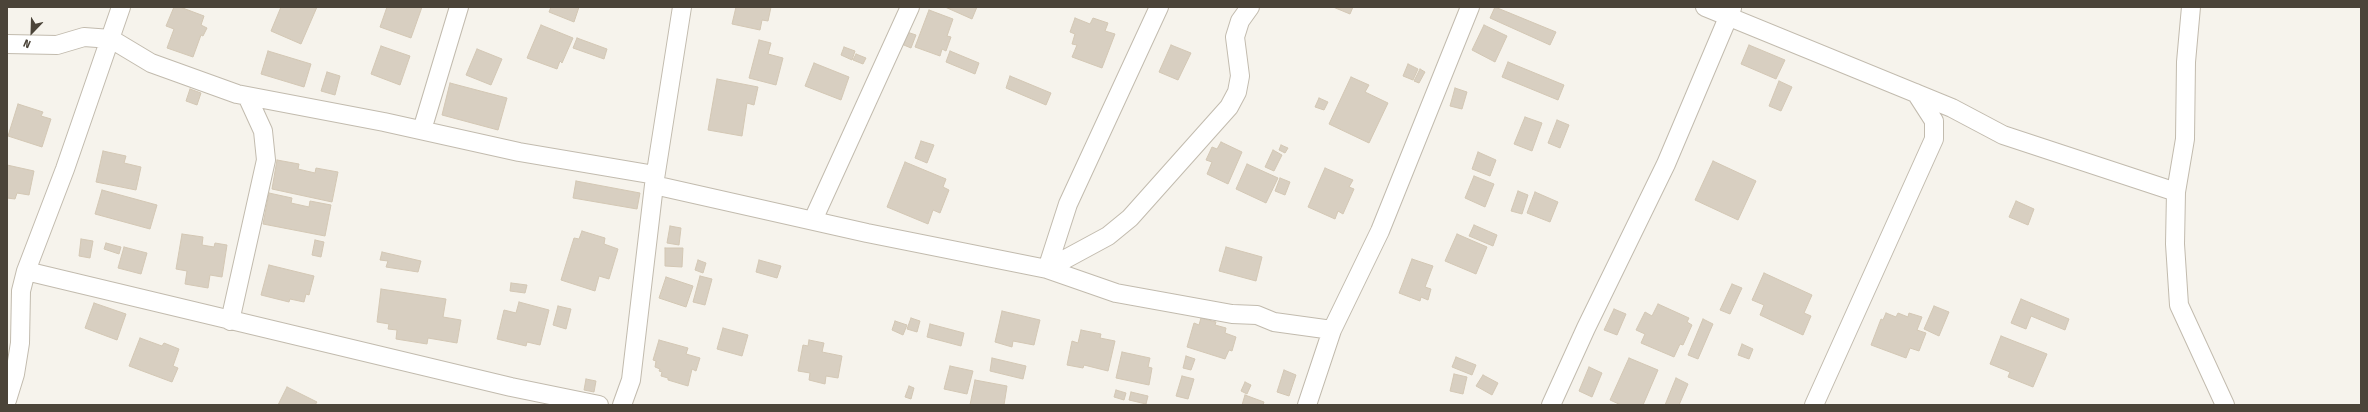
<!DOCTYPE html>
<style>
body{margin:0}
#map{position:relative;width:2368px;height:412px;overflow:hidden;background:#f6f3ec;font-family:"Fira Sans Condensed",sans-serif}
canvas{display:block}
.frame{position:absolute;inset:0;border:8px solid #4b4439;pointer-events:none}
.north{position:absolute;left:12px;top:12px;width:40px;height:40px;-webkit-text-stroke:3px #fff;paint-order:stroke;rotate:203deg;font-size:11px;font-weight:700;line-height:16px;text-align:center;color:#4b4439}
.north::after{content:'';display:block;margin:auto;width:14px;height:18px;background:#4b4439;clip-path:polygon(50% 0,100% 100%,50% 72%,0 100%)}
</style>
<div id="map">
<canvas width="2368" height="412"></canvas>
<div class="frame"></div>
<div class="north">N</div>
</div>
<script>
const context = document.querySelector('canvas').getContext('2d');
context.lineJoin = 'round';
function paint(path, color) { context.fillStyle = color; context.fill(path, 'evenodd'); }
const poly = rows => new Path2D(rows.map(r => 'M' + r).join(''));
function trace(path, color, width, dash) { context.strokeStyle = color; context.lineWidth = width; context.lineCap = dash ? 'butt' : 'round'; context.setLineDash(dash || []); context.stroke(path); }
const building = poly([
 [174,7,180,7,204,16,201,25,207,28,203,36,201,35,193,57,167,48,174,29,166,26,174,7],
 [281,7,317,7,301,44,271,31,281,7],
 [387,7,422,7,411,38,380,27,387,7],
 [551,7,579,7,574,22,549,12,551,7],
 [736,7,771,7,768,21,762,20,760,30,732,24,736,7],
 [945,7,977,7,972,19,945,7],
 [1333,7,1353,7,1350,14,1333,7],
 [1495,7,1556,32,1550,45,1490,18,1495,7],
 [929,10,953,19,947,36,951,37,946,51,942,49,940,56,915,47,929,10],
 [1075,18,1090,24,1093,18,1108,23,1105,31,1115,34,1102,68,1072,57,1077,45,1072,44,1075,34,1070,32,1075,18],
 [541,25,573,38,562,63,560,61,557,69,527,58,541,25],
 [1484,25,1507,36,1495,62,1472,50,1484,25],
 [904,31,916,35,911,48,899,43,904,31],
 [577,38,607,49,604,59,573,48,577,38],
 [759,40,771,43,768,54,783,58,776,85,749,78,759,40],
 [1171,45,1191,53,1178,80,1159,72,1171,45],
 [1749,45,1785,60,1776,79,1741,64,1749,45],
 [381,46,410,56,400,85,371,74,381,46],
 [844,47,855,51,852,60,841,55,844,47],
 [477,49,502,59,491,85,466,75,477,49],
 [268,51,311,64,304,87,261,74,268,51],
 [950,51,979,63,975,74,946,62,950,51],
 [856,54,866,58,863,64,853,60,856,54],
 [1508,62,1564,85,1558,100,1502,77,1508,62],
 [814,63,849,77,841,100,805,86,814,63],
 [1408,64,1418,69,1413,80,1403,76,1408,64],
 [1420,69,1425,72,1419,83,1414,81,1420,69],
 [327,72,340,76,335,95,321,91,327,72],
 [1010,76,1051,93,1046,105,1006,88,1010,76],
 [1351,77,1369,85,1365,92,1388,103,1369,143,1329,124,1351,77],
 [717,79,758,87,754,105,747,103,742,136,708,130,717,79],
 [1779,81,1792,87,1781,111,1769,106,1779,81],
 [450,83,507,98,498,130,442,115,450,83],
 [1455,88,1467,92,1462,109,1450,106,1455,88],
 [190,89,201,93,197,105,186,101,190,89],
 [1319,98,1328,102,1324,110,1315,107,1319,98],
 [18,104,43,112,41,116,51,119,42,147,8,136,18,104],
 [1525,117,1542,123,1532,151,1514,144,1525,117],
 [1557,120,1569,125,1560,148,1548,143,1557,120],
 [921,141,934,145,927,163,915,158,921,141],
 [1221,142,1242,152,1228,184,1207,174,1212,162,1206,160,1212,147,1217,149,1221,142],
 [1281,145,1288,148,1285,153,1279,150,1281,145],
 [1273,150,1282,155,1274,171,1265,167,1273,150],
 [103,151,126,156,124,163,141,167,136,190,96,182,103,151],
 [1478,152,1496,160,1490,176,1472,169,1478,152],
 [277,160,299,164,298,169,315,173,316,168,338,172,332,202,272,189,277,160],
 [1713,161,1756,181,1738,220,1695,200,1713,161],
 [905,162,946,179,943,187,949,190,940,213,933,210,928,224,887,207,905,162],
 [1247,164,1278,178,1266,203,1236,189,1247,164],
 [7,165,34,171,29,195,17,193,15,199,7,198,7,165],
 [1325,168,1353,180,1349,187,1354,189,1343,214,1338,211,1335,219,1308,207,1325,168],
 [1474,176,1494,184,1485,207,1465,198,1474,176],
 [1280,178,1290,182,1285,195,1275,191,1280,178],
 [576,181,640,193,637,209,573,198,576,181],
 [102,190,157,205,150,229,95,214,102,190],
 [1518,191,1528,195,1522,214,1511,211,1518,191],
 [1535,192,1558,202,1550,222,1527,213,1535,192],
 [269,193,292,198,291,203,309,207,310,201,331,205,325,236,263,224,269,193],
 [2016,201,2034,209,2028,225,2009,217,2016,201],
 [1474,225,1497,235,1493,246,1469,236,1474,225],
 [670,226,681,228,679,245,667,243,670,226],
 [582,231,605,238,604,244,618,249,609,279,599,276,595,291,561,280,574,238,579,239,582,231],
 [182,234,203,237,202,245,214,247,215,243,227,245,222,277,210,275,208,288,185,284,187,271,176,269,182,234],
 [1457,234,1487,247,1476,274,1445,261,1457,234],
 [81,239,93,241,90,258,79,256,81,239],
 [315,240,324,242,321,257,312,255,315,240],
 [106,243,121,247,119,254,104,249,106,243],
 [124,247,147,253,141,274,118,268,124,247],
 [1226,247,1262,257,1256,281,1219,271,1226,247],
 [665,248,683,248,682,267,665,266,665,248],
 [382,252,421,261,418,272,386,267,388,261,380,260,382,252],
 [1412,259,1433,266,1425,287,1431,289,1428,300,1421,297,1420,301,1399,293,1412,259],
 [698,260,706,263,703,273,695,270,698,260],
 [759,260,781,266,777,278,756,272,759,260],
 [269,265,314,276,309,295,306,294,304,302,290,299,289,302,261,295,269,265],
 [1764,273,1812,295,1804,313,1811,316,1803,335,1760,315,1764,305,1752,300,1764,273],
 [700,276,712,279,705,305,693,302,700,276],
 [666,277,693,286,686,307,659,298,666,277],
 [511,283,527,285,525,293,510,291,511,283],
 [1732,284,1742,288,1730,314,1720,310,1732,284],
 [381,289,446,299,443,317,461,320,457,343,428,338,427,344,396,339,397,330,388,329,389,324,377,322,381,289],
 [2021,299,2069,319,2065,330,2031,316,2026,329,2011,323,2021,299],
 [519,302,549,310,540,345,527,342,526,346,497,339,504,310,516,313,519,302],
 [94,303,126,314,117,340,85,328,94,303],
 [1658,304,1689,318,1687,322,1692,325,1683,345,1680,344,1674,357,1641,343,1645,334,1636,330,1645,312,1652,316,1658,304],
 [558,306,571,309,566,329,553,325,558,306],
 [1934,306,1949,312,1939,336,1924,329,1934,306],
 [1614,309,1626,314,1617,335,1604,330,1614,309],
 [1002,311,1040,320,1034,345,1013,341,1012,347,995,342,1002,311],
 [1886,313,1896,317,1898,313,1908,317,1909,313,1922,317,1917,330,1926,333,1919,351,1910,348,1906,358,1871,345,1881,319,1883,320,1886,313],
 [911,318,920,321,917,332,907,329,911,318],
 [1201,318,1216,322,1215,325,1226,328,1225,333,1236,337,1232,351,1229,350,1225,359,1187,347,1194,323,1199,325,1201,318],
 [1703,319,1713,324,1698,359,1688,355,1703,319],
 [895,321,907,325,903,335,892,330,895,321],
 [930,324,964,333,961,346,927,337,930,324],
 [723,328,748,335,742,356,717,349,723,328],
 [1081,330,1101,334,1100,338,1115,341,1108,371,1084,365,1083,368,1067,365,1072,341,1078,343,1081,330],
 [2001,336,2047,354,2033,387,2008,377,2010,372,1990,364,2001,336],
 [140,338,162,346,164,343,179,349,173,366,178,368,172,382,129,366,140,338],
 [659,340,688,348,686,354,700,358,696,371,692,369,688,386,668,380,668,378,661,376,662,372,659,371,660,369,655,367,656,361,653,360,659,340],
 [809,340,824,343,822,352,842,356,838,378,826,376,825,384,809,380,810,373,798,371,803,345,808,346,809,340],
 [1742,344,1753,349,1749,359,1738,355,1742,344],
 [1122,352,1150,358,1148,367,1152,368,1149,385,1116,378,1122,352],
 [1186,356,1195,359,1191,370,1183,368,1186,356],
 [1456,357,1476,365,1472,375,1452,367,1456,357],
 [992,358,1026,366,1023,379,990,371,992,358],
 [1629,358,1658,370,1643,405,1621,405,1610,400,1629,358],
 [950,366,973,371,967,394,944,389,950,366],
 [1589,367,1602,373,1592,397,1579,391,1589,367],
 [1284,370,1296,375,1289,396,1277,392,1284,370],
 [1454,374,1467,377,1463,394,1450,391,1454,374],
 [1483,375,1498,383,1492,395,1476,386,1483,375],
 [1182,376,1194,379,1188,399,1176,396,1182,376],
 [1676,378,1688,384,1679,405,1665,405,1676,378],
 [586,379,596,381,594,392,584,390,586,379],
 [975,380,1007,386,1004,405,970,405,975,380],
 [1245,382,1251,385,1247,394,1241,391,1245,382],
 [909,386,914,388,911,399,905,397,909,386],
 [287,387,317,402,315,405,278,405,287,387],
 [1116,390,1126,393,1124,400,1114,397,1116,390],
 [1131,392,1148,396,1146,404,1129,400,1131,392],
 [1245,395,1264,402,1263,405,1242,405,1245,395]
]);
paint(building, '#d8cfc1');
trace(building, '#d3c7b4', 1);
const street = poly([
 [1159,7,1068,204,1047,269,1116,293,1232,314,1257,315,1274,322,1332,330],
 [1705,7,1952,108,2003,135,2176,192],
 [2191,7,2186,62,2185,139,2176,192,2175,244,2179,305,2225,405],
 [7,44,57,45,84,37,111,39,151,63,237,94,384,122,519,152,655,175],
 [422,130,459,7],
 [654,185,867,233,1047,269,1108,236,1130,218,1229,107,1237,92,1240,76,1235,37,1240,21,1250,7],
 [813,220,910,7],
 [26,271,511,387,599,405],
 [230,321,266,160,263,131,247,96],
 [7,400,15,374,20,343,21,291,26,271,65,169,121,7],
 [622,405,631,380,654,185,682,7],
 [1307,405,1332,330,1380,231,1470,7],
 [1551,405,1586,328,1666,164,1732,8],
 [1814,405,1934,139,1934,121,1916,93]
]);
trace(street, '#c2bbae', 20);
trace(street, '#fff', 18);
</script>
